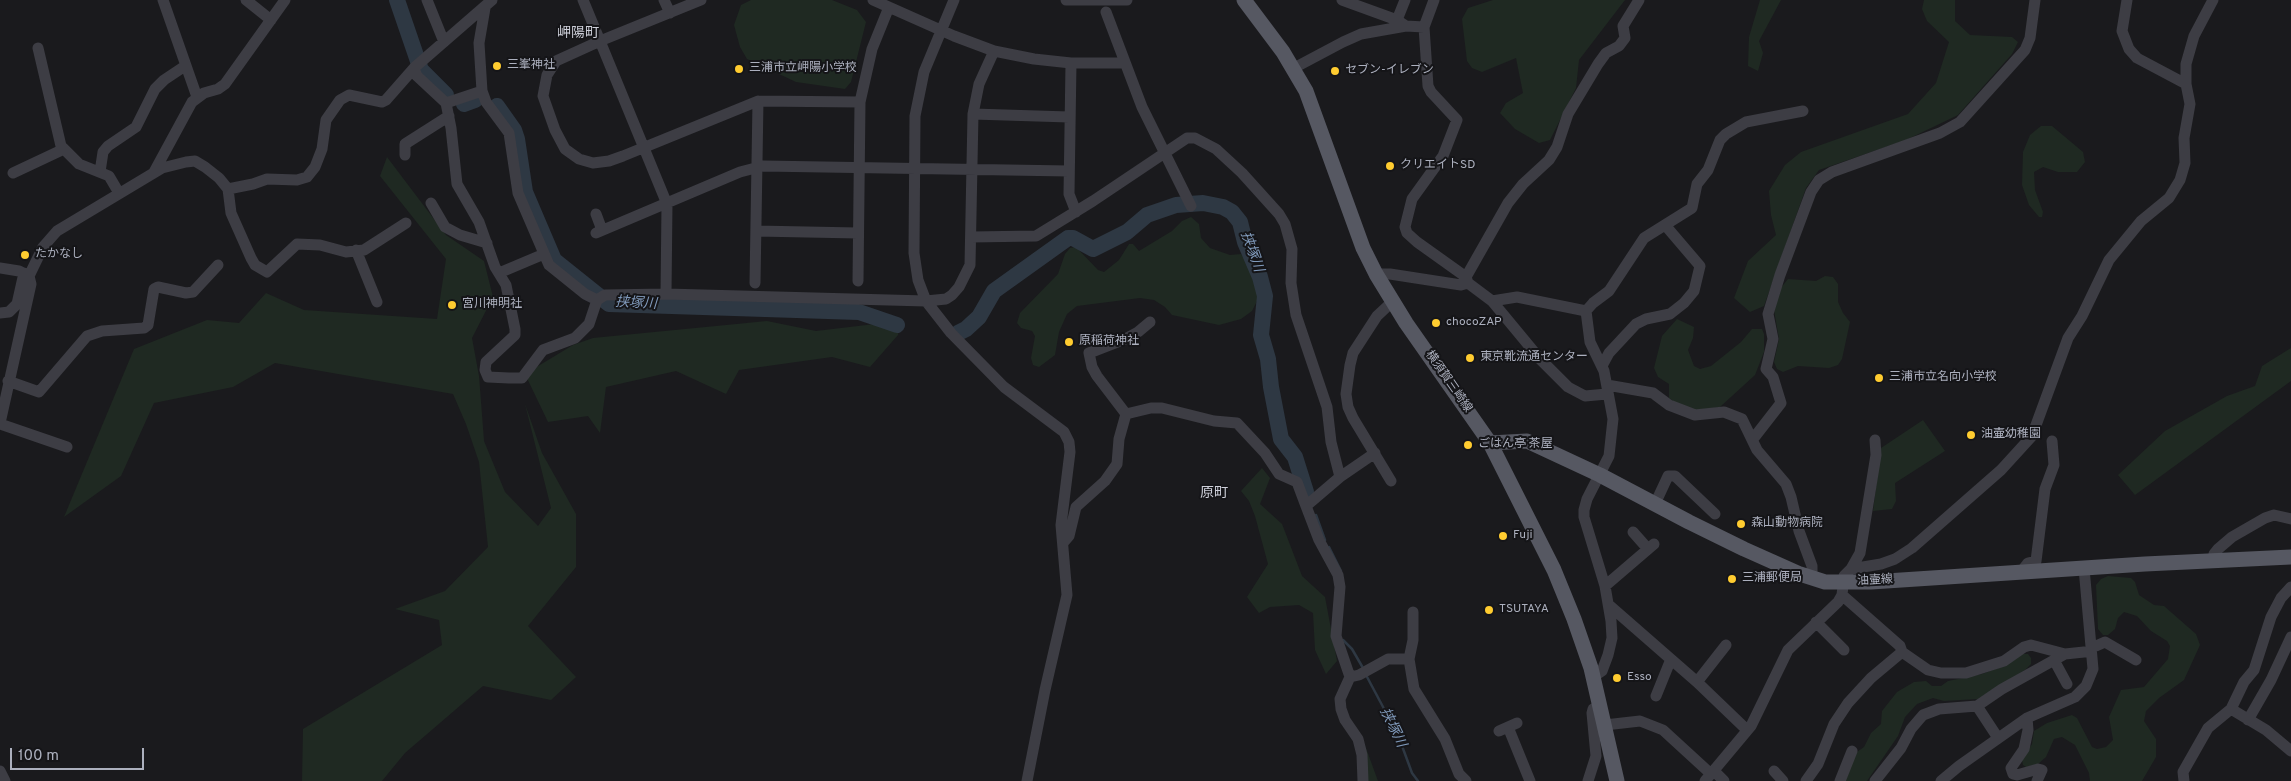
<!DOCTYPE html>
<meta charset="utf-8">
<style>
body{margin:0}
#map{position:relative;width:2291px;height:781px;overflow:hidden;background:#1a1a1d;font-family:Overpass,sans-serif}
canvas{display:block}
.scale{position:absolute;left:10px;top:748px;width:134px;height:22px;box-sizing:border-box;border:2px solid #acb0be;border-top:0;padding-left:6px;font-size:15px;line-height:18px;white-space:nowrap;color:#acb0be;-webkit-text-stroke:4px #151518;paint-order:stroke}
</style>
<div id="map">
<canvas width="2291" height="781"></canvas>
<div class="scale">100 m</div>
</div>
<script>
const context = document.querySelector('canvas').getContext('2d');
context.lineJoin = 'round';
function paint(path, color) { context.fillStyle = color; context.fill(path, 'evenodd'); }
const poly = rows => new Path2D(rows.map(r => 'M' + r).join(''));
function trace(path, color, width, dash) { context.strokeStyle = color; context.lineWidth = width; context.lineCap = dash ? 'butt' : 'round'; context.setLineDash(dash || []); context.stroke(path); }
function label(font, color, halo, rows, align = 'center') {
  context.font = font + ' Overpass,"Noto Sans JP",sans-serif'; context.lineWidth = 4; context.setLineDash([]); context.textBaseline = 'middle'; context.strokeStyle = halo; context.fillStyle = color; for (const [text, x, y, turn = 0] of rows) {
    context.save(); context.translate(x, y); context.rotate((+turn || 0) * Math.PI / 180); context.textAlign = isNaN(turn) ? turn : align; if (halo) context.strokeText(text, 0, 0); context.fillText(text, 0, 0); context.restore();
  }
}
paint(poly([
 [751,0,832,0,857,10,866,22,851,82,845,89,796,82,747,59,740,47,734,25,741,5],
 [1493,0,1625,0,1579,60,1576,88,1550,140,1539,143,1515,129,1500,113,1506,103,1523,93,1516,58,1482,72,1472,68,1467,61,1462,19,1468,8],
 [1760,0,1781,0,1759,41,1763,53,1758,71,1748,66,1749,37],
 [1924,0,1955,0,1955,21,1970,35,2012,37,2018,42,2012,54,1958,115,1906,140,1819,170,1806,188,1764,306,1750,312,1734,298,1748,261,1776,235,1771,215,1769,191,1785,165,1801,152,1908,114,1936,83,1949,42,1927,21,1922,9],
 [2041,126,2052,126,2083,152,2085,162,2077,172,2058,172,2043,167,2034,172,2035,190,2043,212,2042,217,2039,217,2029,205,2022,185,2023,152,2030,135],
 [387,157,446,235,484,261,493,297,472,338,479,376,484,441,505,492,538,526,551,508,525,404,542,453,576,514,576,567,528,626,576,677,551,700,483,686,405,753,382,781,302,781,303,729,442,645,439,620,395,609,445,591,488,547,479,462,466,424,453,394,275,363,233,387,154,403,121,476,64,517,134,349,207,320,239,323,266,293,304,310,437,319,446,259,380,176],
 [1191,217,1199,224,1201,238,1210,248,1230,255,1241,254,1252,268,1259,297,1252,311,1241,319,1219,325,1172,315,1165,307,1154,300,1140,298,1077,306,1067,314,1059,332,1055,355,1039,367,1033,365,1031,358,1035,336,1032,331,1021,328,1017,323,1020,313,1058,274,1065,254,1070,248,1076,247,1098,270,1104,272,1119,260,1129,244,1133,244,1139,251,1172,231,1182,221],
 [1825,276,1833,277,1838,284,1838,302,1843,313,1850,322,1842,359,1838,365,1829,368,1798,366,1783,372,1777,369,1774,362,1779,339,1774,310,1780,289,1788,279,1816,281],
 [1677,319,1694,327,1693,338,1688,350,1694,366,1700,369,1711,366,1741,342,1752,329,1762,329,1764,334,1764,352,1755,375,1720,407,1697,411,1683,409,1669,398,1669,384,1658,377,1654,368,1662,336],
 [767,321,816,331,900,321,898,335,870,367,832,357,739,370,726,394,676,371,606,387,600,433,588,416,548,422,525,374,573,345,593,338],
 [2291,348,2291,381,2135,495,2118,475,2165,431,2227,396,2255,386,2262,366],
 [1923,420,1945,451,1895,483,1896,501,1892,509,1873,511,1881,448],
 [1262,468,1270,478,1260,504,1282,524,1302,576,1325,597,1337,661,1326,674,1315,650,1313,613,1299,605,1270,607,1259,613,1247,597,1268,564,1255,516,1249,501,1241,491],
 [2108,576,2131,578,2135,582,2139,595,2154,605,2164,606,2196,634,2200,645,2184,680,2159,698,2146,711,2144,721,2156,739,2156,757,2142,781,2090,781,2089,773,2075,745,2062,737,2054,739,2046,757,2038,764,2026,767,2023,765,2022,760,2032,744,2034,731,2047,723,2072,715,2077,718,2092,747,2097,749,2106,747,2113,740,2109,717,2121,690,2144,687,2168,659,2170,646,2167,641,2151,631,2137,616,2124,612,2118,618,2115,629,2108,635,2103,635,2098,629,2096,585,2101,579],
 [2021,654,2028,654,2031,658,2031,664,2025,670,1978,699,1944,701,1933,698,1917,704,1905,717,1898,736,1867,781,1844,781,1854,754,1864,747,1871,733,1881,724,1882,711,1897,692,1914,682,1926,681,1932,686,1941,686,1948,681,1982,674,2006,665],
 [1362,737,1378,781,1366,781]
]), '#1f2922');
trace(poly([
 [1316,515,1325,540],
 [1329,547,1341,571],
 [1343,640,1352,649,1363,668],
 [1366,675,1398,735,1412,773,1418,781]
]), '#2e3843', 2.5);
trace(poly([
 [397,0,421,70,446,95],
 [464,104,475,100],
 [497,106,514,130,517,139,525,192,554,260,609,304,859,312,897,325],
 [958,333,966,329,979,317,994,291,1068,238,1073,238,1093,249,1127,232,1147,215,1176,205,1203,203,1223,207,1232,212,1240,222,1245,242,1260,277,1265,296,1261,335,1268,359,1271,387,1281,439,1295,457,1306,492]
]), '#2e3843', 16);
trace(poly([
 [163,0,197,97],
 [246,0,271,20],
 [427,0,444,42],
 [583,0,600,41,556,61,547,75,543,96,555,130,565,149,579,159,593,163,609,161,623,156,758,101,860,102,872,49,889,7],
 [664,0,670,13],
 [873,0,954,36,994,51,1034,59,1071,63,1125,63],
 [954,0,924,72,915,116,914,253,918,280,926,301,951,333,1004,387,1064,432,1069,442,1070,452,1061,525,1067,595,1045,690,1027,781],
 [1066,0,1127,0],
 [1342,0,1397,20,1406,26],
 [1434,0,1424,27,1428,86,1431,92,1457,120,1443,156,1412,199,1405,227,1407,233,1417,242,1466,277,1468,283],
 [2127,0,2122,31,2129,49,2137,58,2186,84],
 [485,8,479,43,482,91,486,102,509,133,518,193,549,265,585,294,597,300],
 [1106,12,1142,107,1191,206],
 [1397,20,1405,0],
 [38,48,61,146,79,164,109,176,119,193],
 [1071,63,1069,194,1076,212],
 [1294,68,1343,42,1361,34,1406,26,1424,27],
 [414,69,417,76,446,103,451,128,457,184,479,222,495,267,506,285,515,329,515,335,486,362,485,370,488,377,509,378,522,378,543,350,575,338,589,324,597,300,605,295,666,294,926,301,946,299,952,295,959,287,970,265,973,114,979,84,994,51],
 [446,103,482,91],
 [973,114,1069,117],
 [405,155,405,144,449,116],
 [100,172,103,152,108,146,136,127,155,89,164,80,185,66],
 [154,172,192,102,204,93,218,89,225,84,285,0],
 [13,173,64,149],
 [228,189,231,213,251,258,255,265,267,272,297,244,320,245,346,252,364,250,406,223],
 [431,203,445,227,460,235,487,243],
 [596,214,602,230],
 [756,231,858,233],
 [596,233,740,172,763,166,1069,171],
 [971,237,1036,236,1093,201,1187,138,1195,138,1216,149,1242,173,1279,214,1285,224,1292,249,1291,283,1296,315,1327,407,1331,442,1340,477],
 [356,250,377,302],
 [0,268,19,271,29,276],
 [499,273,544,254],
 [1376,274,1390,274,1461,285,1468,283,1492,301,1540,359,1568,387,1585,396,1607,394],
 [1466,277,1508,203,1523,184,1549,160,1557,147,1568,114,1598,64,1606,53,1619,46,1625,38,1623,26,1639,0],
 [858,281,860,102],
 [755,283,758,101],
 [666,294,667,204,600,41,701,0],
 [1492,301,1517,297,1586,311],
 [0,313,9,312,17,304,24,273],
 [1602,366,1609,353,1636,324,1646,319,1670,314,1684,303,1694,291,1700,266,1665,225],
 [8,381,39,392,87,336,102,331,144,328,148,325,154,289,158,287,186,293,193,292,218,265],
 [1607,385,1653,393,1669,405,1695,415,1724,412,1742,419,1757,450,1786,484,1791,497,1799,531,1812,566,1812,578],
 [1126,414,1097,376,1092,367,1089,353,1125,339,1138,332,1150,322],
 [0,423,31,284,29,276,43,247,57,231,162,168,186,162,195,161,205,167,219,178,228,189,253,184,267,179,297,180,307,177,315,167,322,149,326,120,340,100,349,95,382,102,386,100,415,67,492,0],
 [0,424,67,447],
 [1753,439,1781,403,1773,377,1766,369,1773,339,1768,314,1780,275,1811,192,1819,180,1832,172,1940,133,1960,122,2025,50,2030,38,2035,0],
 [1391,481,1353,418,1348,407,1346,394,1350,365,1353,353,1377,316,1392,302],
 [1655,504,1668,476,1675,476,1715,514],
 [1633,532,1648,549],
 [1063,543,1069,536,1076,507,1105,481,1117,464,1119,439,1126,414,1151,408,1162,408,1214,421,1237,423,1265,453,1279,474,1297,482,1306,506],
 [2213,560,2214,554,2218,549,2232,537,2265,518,2274,515,2291,519],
 [1851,569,1860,553,1876,455,1875,440],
 [2021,572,2028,563,2036,561,2045,489,2054,465,2052,441],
 [1605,586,1654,544],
 [1842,595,1900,646,1902,652,1928,670,1941,673,1966,673,2004,661,2024,647,2031,645,2065,654,2084,652],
 [1610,606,1697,682,1747,730],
 [1413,612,1413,640,1409,659,1414,689,1445,739,1459,774,1466,781],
 [1816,622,1844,650],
 [2096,646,2105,642,2136,660],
 [2054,660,2067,684],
 [1350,677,1359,675,1388,659,1409,659],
 [1593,677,1602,671,1608,655,1612,638,1611,621,1605,586,1584,517,1584,510,1587,499,1609,456,1613,419,1604,371,1590,342,1586,311,1593,303,1609,291,1644,238,1692,208,1697,184,1708,170,1720,140,1726,134,1746,122,1803,111],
 [1697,682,1726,645],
 [1656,696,1671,659],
 [1977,706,1998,738],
 [2231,709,2266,730,2291,751],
 [2027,718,2028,730,2024,749,2011,768,2013,774,2017,775,2038,769,2042,770,2037,781],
 [2248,720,2271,680,2291,637],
 [1605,725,1640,721,1663,730,1711,774],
 [1508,727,1530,781],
 [1499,731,1517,723],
 [0,771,5,781],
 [1714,771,1724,781],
 [1774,771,1783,781],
 [1363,781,1362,755,1358,739,1345,720,1341,709,1340,699,1350,677,1336,636,1340,587,1338,575,1319,540,1306,506,1340,477,1375,453],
 [1588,781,1596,756,1592,713,1593,709,1601,706],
 [1705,781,1751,726,1788,650,1838,602,1842,595,1844,576,1851,569,1881,564,1895,559,1912,548,2001,470,2032,436,2068,338,2082,316,2109,260,2141,221,2169,198,2180,180,2185,163,2184,138,2190,104,2186,84,2186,64,2194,36,2213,0],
 [1806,781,1818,764,1834,724,1848,703,1871,678,1902,652],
 [1840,781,1852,751],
 [1875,781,1901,748,1911,729,1923,715,1939,709,1977,706,2002,689,2065,654],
 [1941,781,1959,766,2027,718,2075,697,2086,686,2093,669,2084,568],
 [2184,781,2183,772,2208,728,2231,709,2244,682,2254,670,2271,617,2281,598,2291,587]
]), '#3d3d44', 11);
trace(poly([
 [1244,0,1283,52,1306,91,1363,248,1376,274,1406,323,1490,443,1554,570,1574,619,1591,668,1617,781],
 [1490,443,1527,441,1600,475,1689,522,1744,549,1800,574,1825,582,1871,582,2145,564,2291,557]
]), '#565862', 15);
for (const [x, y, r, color] of [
 [497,66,5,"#ffcc30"],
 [739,69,5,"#ffcc30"],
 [1335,71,5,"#ffcc30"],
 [1390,166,5,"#ffcc30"],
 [25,255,5,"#ffcc30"],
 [452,305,5,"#ffcc30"],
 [1436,323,5,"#ffcc30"],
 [1069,342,5,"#ffcc30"],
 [1470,358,5,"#ffcc30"],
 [1879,378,5,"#ffcc30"],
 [1971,435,5,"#ffcc30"],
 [1468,445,5,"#ffcc30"],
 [1741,524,5,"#ffcc30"],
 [1503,536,5,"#ffcc30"],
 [1732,579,5,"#ffcc30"],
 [1489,610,5,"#ffcc30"],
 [1617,678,5,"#ffcc30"]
]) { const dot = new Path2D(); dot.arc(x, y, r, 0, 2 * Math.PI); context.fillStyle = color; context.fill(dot); trace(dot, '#151518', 2); }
label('12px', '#acb0be', '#151518', [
 ["三峯神社",507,66],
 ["三浦市立岬陽小学校",749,69],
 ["セブン-イレブン",1345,71],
 ["クリエイトSD",1400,166],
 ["たかなし",35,255],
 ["宮川神明社",462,305],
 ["chocoZAP",1446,323],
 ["原稲荷神社",1079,342],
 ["東京靴流通センター",1480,358],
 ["三浦市立名向小学校",1889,378],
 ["油壷幼稚園",1981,435],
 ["ごはん亭 茶屋",1478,445],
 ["森山動物病院",1751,524],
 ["Fuji",1513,536],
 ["三浦郵便局",1742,579],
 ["TSUTAYA",1499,610],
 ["Esso",1627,678]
], 'left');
label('12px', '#acb0be', '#151518', [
 ["横須賀三崎線",1448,382,55],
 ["油壷線",1875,581,-3]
]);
label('14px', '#cdcfd9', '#151518', [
 ["岬陽町",578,34],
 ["原町",1214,494]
]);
label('italic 14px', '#809abb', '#151518', [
 ["挟塚川",1251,252,70],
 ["挟塚川",636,304,3],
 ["挟塚川",1392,728,64]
]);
</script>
